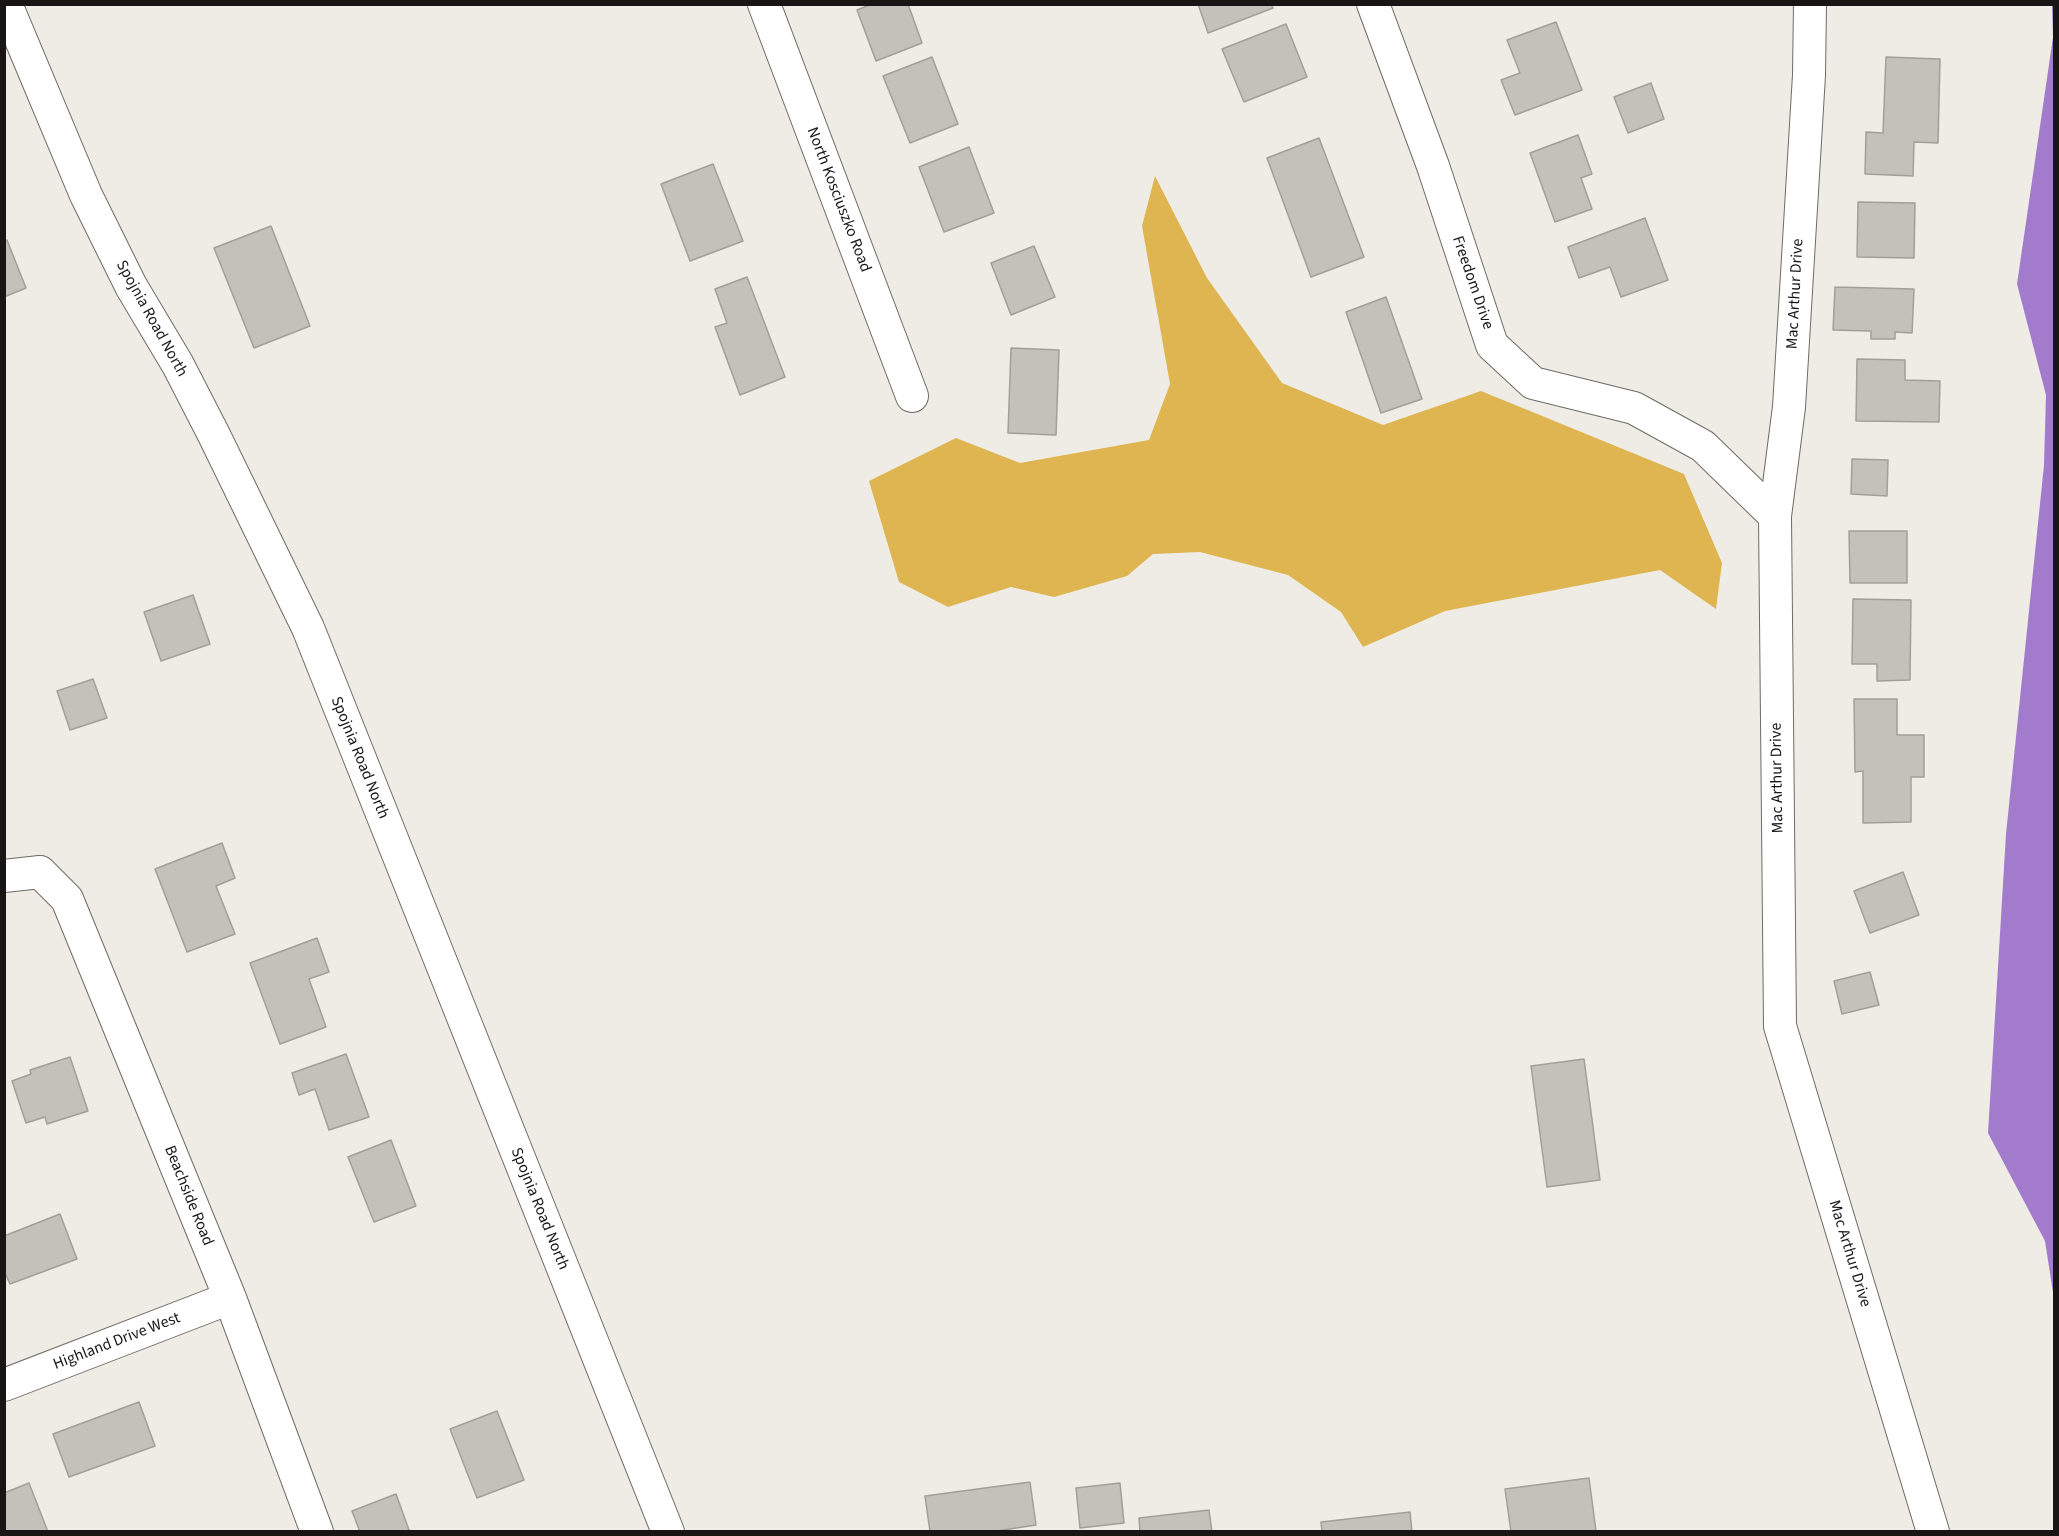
<!DOCTYPE html>
<style>
body{margin:0}
#map{position:relative;width:2059px;height:1536px;overflow:hidden;background:#efece5;font-family:"Source Sans 3",sans-serif}
canvas{display:block}
.frame{position:absolute;inset:0;border:6px solid #171614;pointer-events:none}
</style>
<div id="map">
<canvas width="2059" height="1536"></canvas>
<div class="frame"></div>
</div>
<script>
const context = document.querySelector('canvas').getContext('2d');
context.lineJoin = 'round';
function paint(path, color) { context.fillStyle = color; context.fill(path, 'evenodd'); }
const poly = rows => new Path2D(rows.map(r => 'M' + r).join(''));
function trace(path, color, width, dash) { context.strokeStyle = color; context.lineWidth = width; context.lineCap = dash ? 'butt' : 'round'; context.setLineDash(dash || []); context.stroke(path); }
function label(font, color, halo, rows, align = 'center') {
  context.font = font + ' "Source Sans 3",sans-serif'; context.lineWidth = 4.5; context.setLineDash([]); context.textBaseline = 'middle'; context.strokeStyle = halo; context.fillStyle = color; for (const [text, x, y, turn = 0] of rows) {
    context.save(); context.translate(x, y); context.rotate((+turn || 0) * Math.PI / 180); context.textAlign = isNaN(turn) ? turn : align; if (halo) context.strokeText(text, 0, 0); context.fillText(text, 0, 0); context.restore();
  }
}
paint(poly([
 [1155,176,1207,278,1282,383,1383,425,1481,391,1684,474,1722,563,1716,609,1660,570,1445,611,1363,647,1341,612,1288,575,1200,552,1153,554,1127,576,1054,597,1011,587,948,607,899,582,869,481,956,438,1020,463,1149,440,1170,384,1142,226]
]), '#deb551');
paint(poly([
 [2052,5,2054,5,2054,1299,2045,1241,1988,1133,2006,834,2044,465,2046,395,2017,284,2053,37]
]), '#a27bcd');
const building = poly([
 [872,4,908,4,922,43,876,61,857,10,872,4],
 [1198,4,1271,4,1273,8,1208,33,1198,4],
 [1556,22,1582,90,1515,115,1501,80,1520,73,1507,40,1556,22],
 [1286,24,1307,77,1244,102,1222,49,1286,24],
 [932,57,958,124,910,143,883,76,932,57],
 [1886,57,1940,59,1938,143,1914,142,1913,176,1865,174,1866,132,1883,133,1886,57],
 [1651,83,1664,119,1628,133,1614,97,1651,83],
 [1578,135,1592,174,1581,178,1592,209,1555,222,1530,153,1578,135],
 [1319,138,1364,257,1311,277,1267,158,1319,138],
 [969,147,994,213,944,232,919,167,969,147],
 [713,164,743,241,690,261,661,184,713,164],
 [1858,202,1915,203,1914,258,1857,257,1858,202],
 [1645,218,1668,280,1621,297,1610,267,1579,278,1568,247,1645,218],
 [271,226,310,326,254,348,214,248,271,226],
 [7,240,26,288,4,297,4,241,7,240],
 [1034,246,1055,297,1011,315,991,263,1034,246],
 [747,277,785,377,740,395,715,327,727,323,715,289,747,277],
 [1835,287,1914,289,1912,333,1895,332,1895,339,1871,339,1871,331,1833,330,1835,287],
 [1386,297,1422,399,1381,413,1346,312,1386,297],
 [1011,348,1059,350,1056,435,1008,433,1011,348],
 [1857,359,1905,360,1905,380,1940,381,1939,422,1856,421,1857,359],
 [1852,459,1888,460,1887,496,1851,494,1852,459],
 [1849,531,1907,531,1907,583,1850,583,1849,531],
 [193,595,210,644,161,661,144,612,193,595],
 [1853,599,1911,600,1910,680,1877,681,1877,664,1852,664,1853,599],
 [93,679,107,718,70,730,57,691,93,679],
 [1854,699,1897,699,1897,735,1924,735,1924,777,1911,777,1911,822,1863,823,1863,771,1855,772,1854,699],
 [222,843,235,878,216,886,235,934,187,952,155,869,222,843],
 [1903,872,1919,915,1870,933,1854,891,1903,872],
 [317,938,329,972,309,979,326,1027,280,1044,250,963,317,938],
 [1870,972,1879,1005,1842,1014,1834,981,1870,972],
 [346,1054,369,1117,329,1130,315,1089,299,1095,292,1073,346,1054],
 [70,1057,88,1111,47,1124,45,1117,26,1123,12,1081,31,1074,30,1070,70,1057],
 [1584,1059,1600,1180,1547,1187,1531,1066,1584,1059],
 [391,1140,416,1206,374,1222,348,1157,391,1140],
 [60,1214,77,1259,10,1284,4,1271,4,1236,60,1214],
 [139,1402,155,1446,69,1477,53,1434,139,1402],
 [497,1411,524,1480,477,1498,450,1429,497,1411],
 [1589,1478,1596,1531,1511,1532,1505,1489,1589,1478],
 [1030,1482,1036,1525,990,1532,930,1532,925,1496,1030,1482],
 [29,1483,48,1532,4,1532,4,1493,29,1483],
 [1120,1483,1124,1523,1080,1528,1076,1488,1120,1483],
 [396,1494,409,1530,404,1532,360,1532,352,1511,396,1494],
 [1209,1510,1212,1532,1140,1532,1139,1518,1209,1510],
 [1410,1512,1412,1532,1322,1532,1321,1522,1410,1512]
]);
paint(building, '#c4c1ba');
trace(building, '#a29f99', 1.5);
const minor = poly([
 [6,4,86,195,131,286,178,365,214,435,308,628,668,1532],
 [764,4,912,396],
 [1373,4,1433,166,1492,345,1533,383,1634,408,1703,446,1775,516],
 [1810,4,1809,75,1789,407,1775,516,1780,1026,1933,1532],
 [4,876,40,872,67,899,230,1298,317,1532],
 [4,1385,230,1298]
]);
trace(minor, '#6e6b65', 34);
trace(minor, '#fff', 32);
label('16px', '#171614', '#fff', [
 ["North Kosciuszko Road",838,200,69],
 ["Freedom Drive",1472,283,71],
 ["Mac Arthur Drive",1796,294,-87],
 ["Spojnia Road North",151,319,61],
 ["Spojnia Road North",359,758,68],
 ["Mac Arthur Drive",1778,778,-91],
 ["Beachside Road",188,1196,68],
 ["Spojnia Road North",539,1209,68],
 ["Mac Arthur Drive",1849,1254,73],
 ["Highland Drive West",117,1342,-21]
]);
</script>
